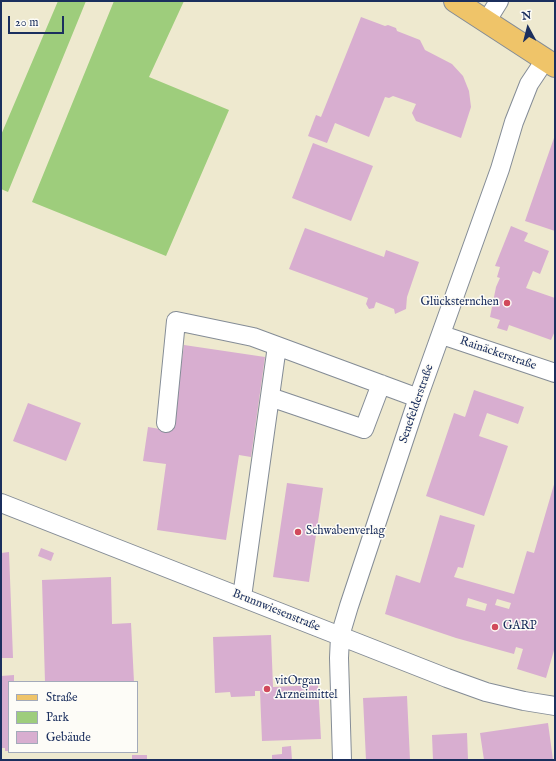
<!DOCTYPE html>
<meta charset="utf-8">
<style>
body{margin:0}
#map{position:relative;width:556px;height:761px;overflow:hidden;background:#eee9cf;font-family:"IM FELL English",serif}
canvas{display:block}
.frame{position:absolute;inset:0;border:2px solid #1b2f5e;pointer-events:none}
.legend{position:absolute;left:8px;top:681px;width:130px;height:72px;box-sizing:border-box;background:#fdfcf7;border:1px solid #a3aaba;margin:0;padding:5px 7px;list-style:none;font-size:12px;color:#1b2f5e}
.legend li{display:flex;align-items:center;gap:8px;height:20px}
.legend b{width:20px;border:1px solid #a3aaba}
.north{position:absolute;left:508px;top:8px;width:40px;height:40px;-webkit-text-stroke:3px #fdfcf7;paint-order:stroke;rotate:353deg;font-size:11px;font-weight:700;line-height:16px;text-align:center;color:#1b2f5e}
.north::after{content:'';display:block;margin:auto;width:14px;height:18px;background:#1b2f5e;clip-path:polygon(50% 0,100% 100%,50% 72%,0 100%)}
.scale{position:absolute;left:8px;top:16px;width:56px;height:18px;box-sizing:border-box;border:2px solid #1b2f5e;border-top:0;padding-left:5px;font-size:12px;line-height:14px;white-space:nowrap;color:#1b2f5e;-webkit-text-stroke:3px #fdfcf7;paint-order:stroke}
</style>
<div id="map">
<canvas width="556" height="761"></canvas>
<div class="frame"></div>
<ul class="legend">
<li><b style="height:5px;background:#efc469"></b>Straße</li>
<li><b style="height:11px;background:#9ecd7c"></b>Park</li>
<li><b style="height:11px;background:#d8aed0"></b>Gebäude</li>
</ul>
<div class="north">N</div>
<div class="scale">20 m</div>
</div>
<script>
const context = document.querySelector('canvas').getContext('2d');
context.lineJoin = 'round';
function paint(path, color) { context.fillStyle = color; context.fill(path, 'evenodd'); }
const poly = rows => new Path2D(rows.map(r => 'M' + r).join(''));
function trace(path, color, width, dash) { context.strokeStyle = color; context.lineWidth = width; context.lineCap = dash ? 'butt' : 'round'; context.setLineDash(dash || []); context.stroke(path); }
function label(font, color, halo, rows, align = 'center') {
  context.font = font + ' "IM FELL English",serif'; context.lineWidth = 3; context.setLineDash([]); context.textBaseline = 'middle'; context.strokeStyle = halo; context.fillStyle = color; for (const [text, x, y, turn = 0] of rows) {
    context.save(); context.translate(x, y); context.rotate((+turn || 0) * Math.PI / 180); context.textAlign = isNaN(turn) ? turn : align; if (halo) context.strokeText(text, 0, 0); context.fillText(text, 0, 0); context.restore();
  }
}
paint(poly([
 [58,1,86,1,8,192,1,189,1,135],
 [114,1,184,1,149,77,229,110,166,256,32,202]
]), '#9ecd7c');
paint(poly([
 [361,17,385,26,388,25,396,28,397,31,420,40,425,50,452,64,463,76,469,91,471,107,461,138,416,121,412,113,416,104,393,96,389,98,385,97,369,137,335,123,327,143,308,136,316,115,321,117],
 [555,135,555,231,525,221],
 [313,143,373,166,351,221,292,198],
 [511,226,528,233,524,241,549,251,540,274,533,271,526,288,555,298,555,331,551,340,509,325,507,331,497,328,500,320,490,317,496,287,500,278,497,277,500,267,495,266],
 [305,228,384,257,386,250,419,262,407,297,406,309,395,314,394,309,376,302,374,308,369,309,366,304,368,298,289,269],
 [184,345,265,357,251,457,239,455,226,540,157,530,166,464,143,461,148,427,172,431],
 [474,390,524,407,518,424,487,413,479,436,508,446,484,516,426,496,454,413,465,417],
 [28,403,81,423,66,461,13,441],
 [555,481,555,647,546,678,517,669,523,649,516,647,514,654,456,638,385,614,396,575,420,583,440,515,475,525,463,568,458,567,454,577,514,594,527,551,534,553],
 [468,598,487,604,485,611,466,606],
 [497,599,511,603,509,609,495,605],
 [287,483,323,488,309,582,273,577],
 [41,548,54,553,51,561,38,556],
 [9,552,13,658,1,658,1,553],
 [111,577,112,624,131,623,134,682,45,682,42,580],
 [271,635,273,687,318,685,321,739,262,741,260,691,255,691,255,696,231,697,230,692,215,693,213,637],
 [14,675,14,682,9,682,9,751,5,751,5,748,1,748,1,676],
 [407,696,410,760,366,760,363,698],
 [548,723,553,760,484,760,480,733],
 [467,733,468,760,433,760,432,735],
 [291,746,292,760,272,760,272,755,282,754,282,747],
 [132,755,147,755,147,760,132,760]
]), '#d8aed0');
const minor = poly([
 [486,22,499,1],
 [442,335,555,373],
 [270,397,364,429,381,384],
 [166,423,176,321,253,337,418,398],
 [1,503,447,678,486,692,524,701,555,706],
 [242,597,277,346],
 [342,760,339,658,340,636,349,606,418,398,500,169,514,122,529,84,545,60]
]);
const major = poly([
 [455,1,555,66]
]);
trace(minor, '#848c96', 20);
trace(major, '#848c96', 24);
trace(minor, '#fff', 18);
trace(major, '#efc469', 22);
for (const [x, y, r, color] of [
 [507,303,4,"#d1495b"],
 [298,532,4,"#d1495b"],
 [495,627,4,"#d1495b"],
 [267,689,4,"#d1495b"]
]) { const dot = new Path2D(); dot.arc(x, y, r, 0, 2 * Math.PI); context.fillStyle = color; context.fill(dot); trace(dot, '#fdfcf7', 1.5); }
label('12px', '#1b2f5e', '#fdfcf7', [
 ["Glücksternchen",499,303,"right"],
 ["Schwabenverlag",306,532],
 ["GARP",503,627],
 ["vitOrgan",275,682],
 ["Arzneimittel",275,696]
], 'left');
label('12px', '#1b2f5e', '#fdfcf7', [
 ["Rainäckerstraße",498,354,19],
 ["Senefelderstraße",417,404,-71],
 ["Brunnwiesenstraße",276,611,22]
]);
</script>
